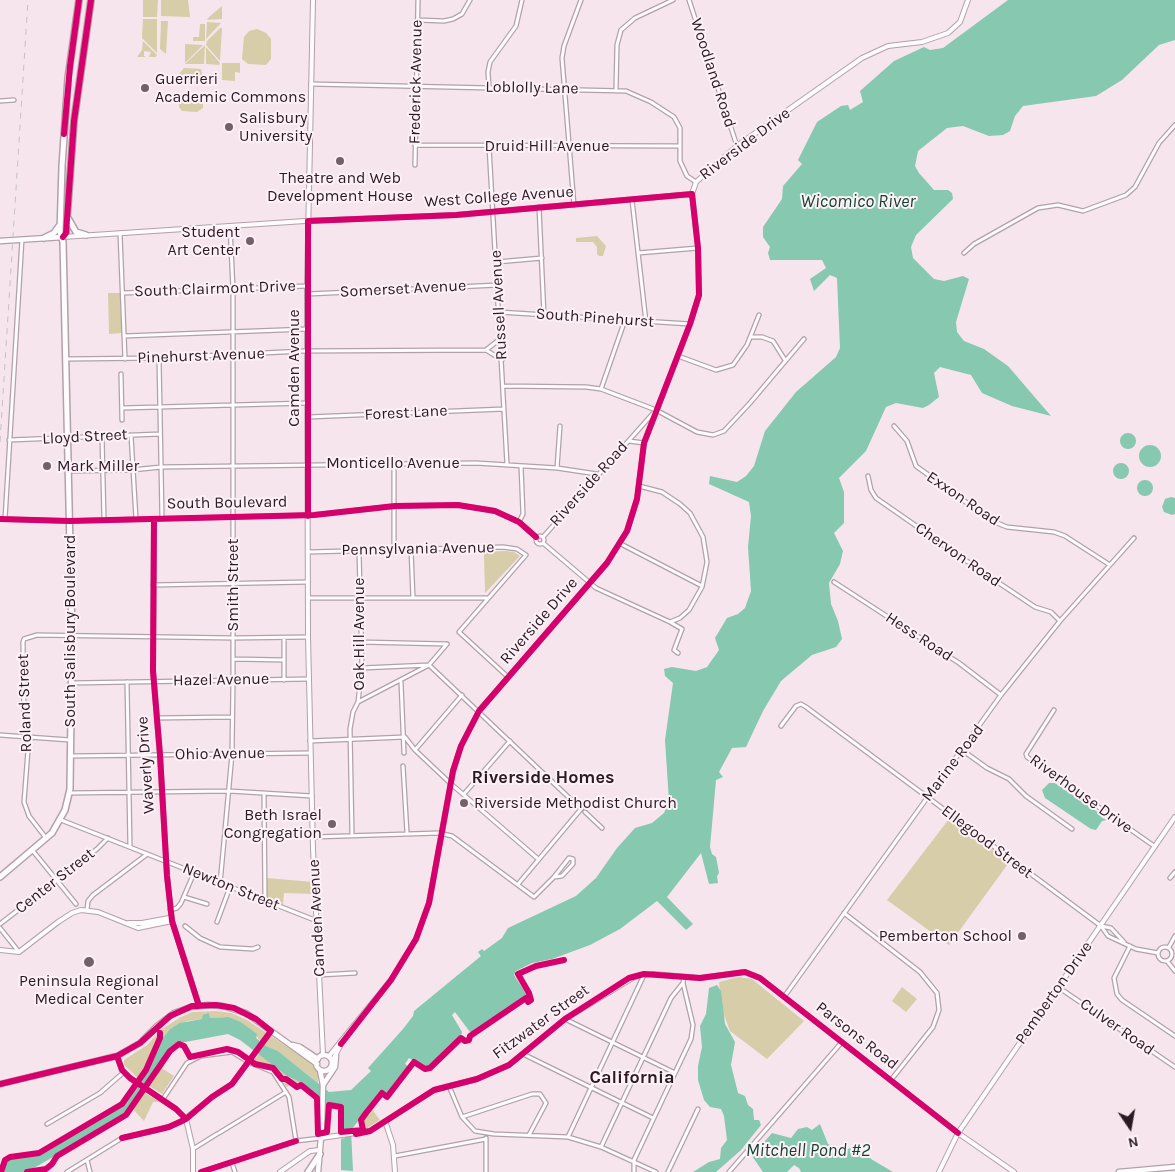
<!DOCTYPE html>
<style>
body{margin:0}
#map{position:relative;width:1175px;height:1172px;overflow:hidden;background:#f6e5ed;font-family:Karla,sans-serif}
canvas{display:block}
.north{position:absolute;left:1105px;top:1102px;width:50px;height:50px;-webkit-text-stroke:4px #fcf1f6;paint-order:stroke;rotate:168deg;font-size:14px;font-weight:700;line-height:20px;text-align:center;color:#2d1924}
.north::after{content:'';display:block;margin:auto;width:18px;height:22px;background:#2d1924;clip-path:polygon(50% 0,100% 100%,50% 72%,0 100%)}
</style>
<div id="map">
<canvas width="1175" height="1172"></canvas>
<div class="north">N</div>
</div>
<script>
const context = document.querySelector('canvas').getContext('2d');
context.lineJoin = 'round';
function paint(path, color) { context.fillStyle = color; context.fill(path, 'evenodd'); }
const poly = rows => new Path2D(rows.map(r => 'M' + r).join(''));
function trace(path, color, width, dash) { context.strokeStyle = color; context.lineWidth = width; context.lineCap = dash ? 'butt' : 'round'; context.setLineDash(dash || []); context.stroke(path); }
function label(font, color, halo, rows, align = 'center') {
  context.font = font + ' Karla,sans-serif'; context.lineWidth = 4; context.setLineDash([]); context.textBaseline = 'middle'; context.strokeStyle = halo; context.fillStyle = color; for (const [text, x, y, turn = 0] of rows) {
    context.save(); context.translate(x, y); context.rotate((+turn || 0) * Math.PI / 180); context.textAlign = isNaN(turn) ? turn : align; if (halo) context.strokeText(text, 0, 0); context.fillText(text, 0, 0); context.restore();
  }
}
paint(poly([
 [143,0,158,0,157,17,143,17],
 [161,0,188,0,190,17,161,16],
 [222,6,222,19,207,20,209,17],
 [143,19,157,19,157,53,142,38],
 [161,21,168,21,166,54,160,49],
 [207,22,221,23,206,39],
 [200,24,205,24,205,41,193,41,193,37,199,37],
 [220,28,222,28,220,61,206,45,207,41],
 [257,29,266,33,271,39,271,59,266,65,248,64,242,59,244,37,249,31],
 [143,41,157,55,156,57,149,57,151,52,144,51,144,56,146,57,137,57,142,50],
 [185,44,203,45,185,63],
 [205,45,204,64,185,64],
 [206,47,220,63,219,65,206,64],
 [222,63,240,63,240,73,235,72,235,81,222,80],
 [184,68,201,69,203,78,187,78,188,82,200,82,200,84,187,83,186,81,179,83,179,81,183,81,179,74],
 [179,100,203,100,203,108,197,112,182,111,179,107],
 [597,236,606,246,603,256,599,256,597,254,597,247,593,242,576,242,576,238],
 [108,293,121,293,122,333,109,334],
 [505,551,514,552,520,556,485,593,484,552],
 [949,819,1010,861,949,945,887,900],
 [267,878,313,882,313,894,284,893,283,905,267,899],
 [738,977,752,979,804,1021,767,1059,730,1031,722,1009,719,982],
 [902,987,917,999,906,1012,892,1001],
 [216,1011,231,1013,247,1020,310,1062,318,1073,318,1083,278,1051,266,1046,241,1022,229,1017,210,1018,209,1013,202,1019,187,1021,170,1029,162,1039,141,1081,124,1065,124,1060,147,1045,162,1029,181,1017,192,1012],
 [259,1054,287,1076,300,1082,286,1087,277,1070,255,1062,254,1060],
 [160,1067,174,1076,162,1094,148,1085],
 [143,1092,160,1102,153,1102,144,1121,132,1108],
 [371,1108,380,1120,364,1130,361,1121]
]), '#d7cda8');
paint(poly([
 [1008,0,1175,0,1175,40,1159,45,1122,80,1096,96,1023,106,1015,116,1010,131,1003,135,989,136,963,126,947,128,918,151,915,166,919,173,934,190,948,190,952,193,953,199,916,235,911,247,913,258,934,279,944,281,963,276,969,279,956,322,957,332,964,341,984,349,1008,366,1051,416,1012,406,982,393,971,375,940,367,934,373,939,397,929,405,923,408,896,403,886,407,866,451,839,478,844,492,844,523,834,533,843,551,840,564,829,583,831,604,838,621,842,639,836,647,812,655,781,681,763,711,746,747,732,748,719,772,723,777,716,780,710,847,712,854,716,857,719,873,717,876,718,883,709,884,701,853,667,897,693,924,686,930,657,901,620,929,590,945,552,959,532,963,516,971,514,975,527,995,526,1000,473,1036,455,1012,452,1015,462,1032,461,1036,430,1067,426,1068,409,1058,405,1064,409,1067,387,1095,382,1092,351,1130,353,1171,341,1170,341,1139,345,1138,344,1132,342,1132,342,1106,328,1104,317,1097,300,1082,287,1076,240,1040,228,1034,180,1043,167,1054,137,1101,122,1117,34,1168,25,1172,2,1172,8,1159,37,1154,122,1105,141,1081,162,1039,170,1029,180,1023,202,1019,203,1015,209,1013,210,1018,229,1017,241,1022,257,1034,256,1038,266,1046,278,1051,329,1092,351,1090,371,1071,368,1068,403,1029,413,1016,414,1011,481,956,478,952,482,949,484,951,502,938,508,928,576,896,596,878,617,848,635,828,652,823,664,813,669,801,665,740,673,683,665,676,664,669,672,667,696,671,707,667,719,650,715,638,727,618,738,614,745,608,751,591,748,547,751,516,749,502,709,484,710,476,737,482,746,476,754,466,765,431,796,392,836,357,840,348,837,278,830,275,814,291,810,279,826,268,822,260,770,260,768,253,770,247,763,237,763,227,782,199,783,186,802,164,798,160,817,122,841,106,848,105,850,110,863,102,860,91,894,61,924,47,930,50,943,48],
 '1120 441a8 8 0 1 1 16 0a8 8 0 1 1-16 0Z',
 '1139 456a11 11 0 1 1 22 0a11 11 0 1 1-22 0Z',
 '1113 471a8 8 0 1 1 16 0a8 8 0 1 1-16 0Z',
 '1137 488a8 8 0 1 1 16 0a8 8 0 1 1-16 0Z',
 [1171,497,1175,498,1175,514,1172,515,1164,512,1162,507,1165,499],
 [1049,783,1055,783,1099,813,1102,818,1107,820,1102,821,1096,830,1091,829,1045,798,1042,790],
 [717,985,721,991,725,1024,735,1042,731,1065,738,1093,745,1096,748,1105,753,1109,754,1120,759,1120,761,1125,741,1150,716,1172,693,1172,709,1162,720,1159,721,1148,727,1140,724,1116,721,1109,710,1107,704,1100,698,1080,698,1066,702,1047,700,1026,706,1014,709,988],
 [820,1124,828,1144,840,1150,853,1148,868,1153,871,1159,893,1172,801,1172,799,1168,794,1165,787,1172,763,1172,752,1156,772,1133,791,1138,798,1129,807,1127,812,1130]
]), '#86c8b0');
const minor = poly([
 [689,0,737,146],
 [417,20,444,21,453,19,462,14,470,0],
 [311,84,626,91,651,102,674,117,680,128,680,161,687,176,696,182],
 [489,88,488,72,490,62,516,26,522,0],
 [616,89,617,45,621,30,635,18,673,0],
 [0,101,14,100],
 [415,145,679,146],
 [489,146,507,464],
 [415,165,418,0],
 [632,200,646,322],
 [574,205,562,58,564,46,581,0],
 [539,207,544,315],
 [120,233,125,359],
 [638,253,698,248],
 [964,253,974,244,1038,208,1058,205,1083,211,1126,195,1135,187,1159,143,1175,125],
 [497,262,542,258],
 [123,293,307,286],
 [308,294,498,285],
 [499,312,690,324],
 [124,336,308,329],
 [751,337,762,337,773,341,785,360],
 [486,350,500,339],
 [678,356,716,370,733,365,747,345,759,315],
 [159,358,162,518],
 [66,359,159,358,304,351,486,350,502,360],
 [121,374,122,420],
 [503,386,586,387,601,389,656,410,697,432,713,435,724,431,750,403,804,339],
 [601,389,625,320],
 [122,408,308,403],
 [308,417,504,409],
 [894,426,907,441,916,466,992,521,1007,527,1054,532,1065,536,1110,565],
 [131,435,136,519],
 [102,436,104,520],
 [9,440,160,434],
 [629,441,644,443],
 [394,462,394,550],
 [557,468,560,426],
 [68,471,132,470,161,467,476,463,557,468,597,474],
 [868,476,871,490,876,498,984,573,1035,607,1051,612,1060,621],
 [0,519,69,521,314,515,395,506,458,505,495,511,519,522,536,537],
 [5,519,22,239],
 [519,522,523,514,521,466],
 '536 540a4 4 0 1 1 8 0a4 4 0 1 1-8 0Z',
 [543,537,656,410],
 [543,543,596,588,670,622,680,618,689,610,702,587,707,562,703,537,690,513,680,504,662,492,639,486],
 [621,544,702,586],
 [411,549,413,598],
 [308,552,503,547,517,549,526,555,459,632,508,677],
 [834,582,959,663,1001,695],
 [153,585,308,582],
 [308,598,487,598],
 [670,622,682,629,674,650,678,653],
 [360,642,447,644],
 [233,659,284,660],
 [429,665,581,809,519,883],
 [362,668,429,665],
 [284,680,284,638],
 [127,682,130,847],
 [401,682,404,753],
 [72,683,309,679],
 [358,702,429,665,447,644],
 [1054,710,1026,754,1027,757,1154,846],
 [157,718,232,717],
 [781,726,796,706,801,704,806,707,1101,926,1108,936,1136,949,1158,953],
 [0,735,70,740],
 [310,741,405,737,415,750,450,783,537,858],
 [415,750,462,695],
 [962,750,987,768,1009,779,1026,796,1072,829],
 [71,756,310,753],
 [403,766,407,833],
 [69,793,229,791,312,796],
 [264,793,265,901],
 [464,794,510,741],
 [585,812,602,828],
 [61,820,317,921],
 [352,835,350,729,353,712,358,702,362,668,359,551],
 [313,837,439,833,452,836,534,897,554,877,569,858,573,859,573,864,562,876,554,877],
 [46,838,29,816,24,802,29,737,24,713,23,642,24,639,37,635,233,638,308,637],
 [33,851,76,904],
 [1170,878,1175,872],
 [220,884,232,754,233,680,233,289,230,226],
 [184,897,207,904],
 [87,910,88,901,93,895,146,855],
 [170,910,177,908,181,903,194,873],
 [844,913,920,972,937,993,939,1010,933,1027,891,1080],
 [217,922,230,887],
 [0,924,97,849,108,838],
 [185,926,200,938,220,947,253,949,258,947],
 [1101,926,1111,928,1124,942],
 [0,928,19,952],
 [1130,946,1114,978,1117,994,1122,1000,1175,1036],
 [1169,947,1175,936],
 '1158 954a7 7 0 1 1 14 0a7 7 0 1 1-14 0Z',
 [1167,961,1175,971],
 [319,975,355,973],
 [1058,987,1175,1067],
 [784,997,1001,695,1060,621,1134,538],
 [565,1019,675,1073],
 [523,1054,653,1118],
 [449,1086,462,1117,475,1131,494,1134,568,1137,601,1147,656,1172],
 [163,1099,187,1063,201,1056,232,1052,248,1062,273,1072,289,1097,296,1141],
 [462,1117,532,1094,540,1094,546,1103,529,1135],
 [47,1124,100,1093,124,1072],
 [219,1133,286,1092],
 [568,1137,644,975],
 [601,1147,671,998,683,983],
 [193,1149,217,1134],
 [395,1156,486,1139],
 [87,1160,90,1172],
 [232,1163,235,1172],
 [67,1172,122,1138,158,1130,181,1122,212,1097,232,1084,271,1031],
 [201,1172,296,1141,321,1138],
 [486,1172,486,1138],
 [634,1172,634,1160,691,1039,693,1025,683,983,684,977],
 [668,1172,698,1109],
 [729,1172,842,1042]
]);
const tertiary = poly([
 [313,0,307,286,308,637,313,849,323,1055],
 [63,237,305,221,456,215,692,194],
 [154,519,153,671,160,755,167,876,172,921,199,1006],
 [128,923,142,923,169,918,172,921],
 [0,950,19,952,58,922,72,913,81,910,98,912,138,928,172,921],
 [117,1056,122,1070,130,1078,176,1109,186,1119,193,1149,193,1172],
 [329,1056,391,980,416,939,429,903,453,771,461,746,479,711,607,563,627,531,637,499,644,443,690,324,699,295,698,248,692,194,696,182,737,146,862,58,888,46,922,42,948,33,960,22,968,0],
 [332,1062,340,1046],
 [385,1121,393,1145,395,1172],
 [321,1138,370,1131,434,1090,477,1079,509,1065,565,1019,636,976,653,974,700,978,745,972,760,978,958,1133,1014,1172],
 [280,1172,310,1151,320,1150],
 [939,1172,958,1133,1175,817]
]);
const secondary = poly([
 [0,241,63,237],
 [293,1045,300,1047,318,1059],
 '316 1063a8 8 0 1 1 16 0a8 8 0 1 1-16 0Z',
 [0,1084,117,1056,140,1043,157,1026,174,1013,191,1007,208,1005,223,1006,246,1013,317,1064],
 [323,1085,335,1067,336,1056],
 [318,1172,322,1126,323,1085,320,1070],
 [1119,1172,1175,1167]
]);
const primary = poly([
 [68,218,76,232,86,235],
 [63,237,66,233,74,121,91,0],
 [44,238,54,233,59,226],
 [0,877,52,833,65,810,70,789,72,635,63,242,60,232,62,166,68,78,79,0],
 [308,1172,320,1154]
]);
trace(minor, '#b2a1a9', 5.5);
trace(tertiary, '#b2a1a9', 6);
trace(secondary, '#b2a1a9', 7);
trace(primary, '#b2a1a9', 8);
trace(minor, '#fefbfc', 3);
trace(tertiary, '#fefbfc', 4);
trace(secondary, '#fefbfc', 4.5);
trace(primary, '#fefbfc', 5);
trace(poly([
 [0,442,28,0]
]), '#c6c0c2', 1, [6, 6]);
trace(poly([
 [64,134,70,66,79,0],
 [63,237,66,233,74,121,91,0],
 [308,516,308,221,456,215,692,194,698,248,699,295,690,324,644,443,637,499,627,531,607,563,479,711,461,746,453,771,429,903,416,939,391,980,341,1044],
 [0,519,69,521,314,515,395,506,458,505,495,511,519,522,536,537],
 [154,519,153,671,160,755,167,876,172,921,199,1006],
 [117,1056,122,1070,130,1078,176,1109,186,1119],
 [0,1084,117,1056,140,1043,170,1016,192,1006,216,1005,234,1008,256,1019,271,1031,232,1084,212,1097,186,1119,169,1127,122,1138],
 [356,1134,370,1131,434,1090,477,1079,509,1065,565,1019,629,978,644,974,700,978,745,972,760,978,958,1133],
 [1,1172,5,1160,10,1157,39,1153,122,1104,146,1070,160,1038,160,1033],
 [27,1172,46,1169,52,1164,57,1156,126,1115,170,1051,179,1044,184,1046,190,1057,227,1049,238,1052,255,1064,273,1068,282,1079,286,1079,297,1087,301,1085,317,1098,318,1134,327,1132,329,1105,341,1107,341,1132,363,1130,361,1120,366,1113,382,1093,387,1097,414,1062,425,1069,430,1068,461,1038,465,1041,469,1040,470,1036,526,998,528,1002,531,1000,529,993,518,974,536,966,564,960],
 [201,1172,296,1141]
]), '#d6006c', 6);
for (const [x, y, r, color] of [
 [145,88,5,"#73606a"],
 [229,127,5,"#73606a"],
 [340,161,5,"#73606a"],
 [250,241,5,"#73606a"],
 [47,466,5,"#73606a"],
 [464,803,5,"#73606a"],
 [332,824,5,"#73606a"],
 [1022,936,5,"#73606a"],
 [89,962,6,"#73606a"]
]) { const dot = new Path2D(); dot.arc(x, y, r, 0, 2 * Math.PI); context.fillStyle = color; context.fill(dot); trace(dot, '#fcf1f6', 2); }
label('16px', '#2d1924', '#fcf1f6', [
 ["Woodland Road",713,73,72],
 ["Frederick Avenue",416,82,-89],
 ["Loblolly Lane",532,88,1],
 ["Riverside Drive",745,144,-37],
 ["Druid Hill Avenue",547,146],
 ["West College Avenue",499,197,-4],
 ["South Clairmont Drive",215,289,-2],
 ["Somerset Avenue",403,289,-3],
 ["Russell Avenue",499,305,-93],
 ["South Pinehurst",595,318,4],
 ["Pinehurst Avenue",201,356,-2],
 ["Camden Avenue",294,368,-90],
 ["Forest Lane",406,413,-3],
 ["Lloyd Street",85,437,-3],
 ["Monticello Avenue",393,463],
 ["Riverside Road",589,484,-48],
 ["Exxon Road",963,499,34],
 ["South Boulevard",227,503,-1],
 ["Pennsylvania Avenue",418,549,-1],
 ["Chervon Road",958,555,35],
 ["Smith Street",233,585,-90],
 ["Riverside Drive",539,621,-49],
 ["South Salisbury Boulevard",70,631,-90],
 ["Oak Hill Avenue",359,634,-90],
 ["Hess Road",919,637,33],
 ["Hazel Avenue",221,680,-1],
 ["Roland Street",25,703,-92],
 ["Ohio Avenue",220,754,-1],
 ["Marine Road",953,763,-53],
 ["Waverly Drive",146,765,-94],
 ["Riverhouse Drive",1081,794,36],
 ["Ellegood Street",987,842,37],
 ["Center Street",55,881,-38],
 ["Newton Street",231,887,22],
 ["Camden Avenue",317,918,-93],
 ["Pemberton Drive",1054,993,-55],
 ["Fitzwater Street",541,1022,-36],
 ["Culver Road",1117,1027,35],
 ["Parsons Road",857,1036,38]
]);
label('16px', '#2d1924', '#fcf1f6', [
 ["Guerrieri",155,79],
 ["Academic Commons",155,97],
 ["Salisbury",239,118],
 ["University",239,136],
 ["Theatre and Web",340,178,"center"],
 ["Development House",340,196,"center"],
 ["Student",240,232,"right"],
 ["Art Center",240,250,"right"],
 ["Mark Miller",57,466],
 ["Riverside Methodist Church",474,803],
 ["Beth Israel",322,815,"right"],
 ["Congregation",322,833,"right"],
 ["Pemberton School",1012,936,"right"],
 ["Peninsula Regional",89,981,"center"],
 ["Medical Center",89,999,"center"]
], 'left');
label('italic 18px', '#154131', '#fcf1f6', [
 ["Wicomico River",858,202],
 ["Mitchell Pond #2",808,1151]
]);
label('bold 18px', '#2d1924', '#fcf1f6', [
 ["Riverside Homes",543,778],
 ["California",632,1078]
]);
</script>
